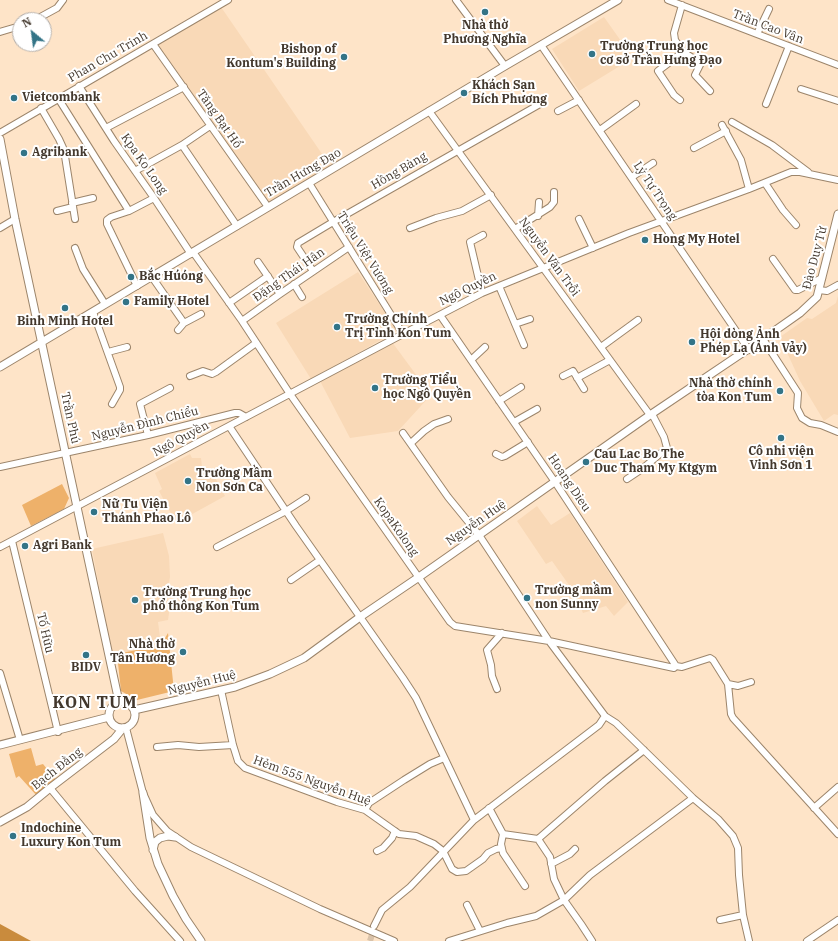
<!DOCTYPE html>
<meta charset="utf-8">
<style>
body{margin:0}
#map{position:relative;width:838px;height:941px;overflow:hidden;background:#fee4c8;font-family:"IBM Plex Serif",serif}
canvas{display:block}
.north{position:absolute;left:12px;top:12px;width:40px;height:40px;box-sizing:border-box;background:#fff;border:1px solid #b4afab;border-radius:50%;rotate:331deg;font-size:11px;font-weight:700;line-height:16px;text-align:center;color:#43382d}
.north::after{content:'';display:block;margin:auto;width:14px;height:18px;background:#337487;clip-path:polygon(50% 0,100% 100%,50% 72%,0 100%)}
</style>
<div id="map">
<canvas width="838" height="941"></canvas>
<div class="north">N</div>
</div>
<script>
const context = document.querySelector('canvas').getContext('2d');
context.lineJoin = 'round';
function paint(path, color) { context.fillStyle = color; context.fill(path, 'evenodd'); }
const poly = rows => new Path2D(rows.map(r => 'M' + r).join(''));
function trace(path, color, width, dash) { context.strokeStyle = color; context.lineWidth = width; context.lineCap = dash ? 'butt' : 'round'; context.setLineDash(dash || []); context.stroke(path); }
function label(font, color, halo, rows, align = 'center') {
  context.font = font + ' "IBM Plex Serif",serif'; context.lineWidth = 4; context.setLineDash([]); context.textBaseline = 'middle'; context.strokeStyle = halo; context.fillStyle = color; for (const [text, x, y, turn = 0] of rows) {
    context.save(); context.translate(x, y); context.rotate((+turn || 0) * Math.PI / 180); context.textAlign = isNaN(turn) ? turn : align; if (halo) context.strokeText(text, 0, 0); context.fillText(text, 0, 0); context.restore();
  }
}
paint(poly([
 [221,7,331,167,271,205,156,42],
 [604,17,633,58,579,91,552,49],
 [358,272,397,331,311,379,276,323],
 [838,296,838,415,834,414,824,421,800,381,780,337,807,318,812,319,836,303],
 [392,342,431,395,398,431,350,438,320,381],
 [190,454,192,458,201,458,202,467,210,468,225,496,176,523,159,491,162,489,155,473],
 [537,506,551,525,570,513,628,602,614,616,606,606,583,613,574,592,552,561,546,564,517,521],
 [163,533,169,556,170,577,167,594,169,613,168,620,158,622,161,645,112,655,92,549]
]), '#f9d9b7');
paint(poly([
 [62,484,69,498,64,509,31,526,22,505],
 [168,633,174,691,137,700,121,691,117,654,161,645],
 [31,748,36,766,43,764,56,780,37,796,19,776,16,778,9,754]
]), '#eeb16a');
paint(poly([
 [0,924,31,941,0,941]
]), '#c98b3d');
trace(poly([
 [370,941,374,928]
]), '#d9c2a9', 6, [6, 3]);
const minor = poly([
 [456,0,505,66],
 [668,0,838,65],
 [682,5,674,33,675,40,683,52,701,63,695,75,710,91],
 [35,20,57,8,63,0],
 [0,32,20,26],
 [757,34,769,9],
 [153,44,268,207],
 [541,45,749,350],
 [79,86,114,141,154,198,191,254],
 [801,89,838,101],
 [58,98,129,211],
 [680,100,674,95,658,71,683,52],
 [766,104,789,46],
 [41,108,59,139,64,150,75,219],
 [429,111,650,415],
 [558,111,579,100],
 [732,122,772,145,808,172],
 [722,125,741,160,749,189],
 [106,128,184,87],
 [600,130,636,104],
 [0,133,228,0],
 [182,145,237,226],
 [694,148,726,131],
 [135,171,182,145,210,126],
 [632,177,653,163],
 [309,183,403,334],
 [765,183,783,210,796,225],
 [72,203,93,198],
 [57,211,73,207],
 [538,216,539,202],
 [579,219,593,248],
 [0,228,15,219],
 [410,228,436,218,462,211,491,195],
 [515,229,550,207,554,202,554,192],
 [75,248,83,269,105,304],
 [193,252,242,321,290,394,450,622,455,626,549,641,674,668,676,666,682,667,710,658,713,660,728,684,731,714,733,718,838,834],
 [773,259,795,290,798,290,822,278],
 [258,262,280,294],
 [313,271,297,247,298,243,333,222,540,104],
 [152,277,184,323],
 [294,284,302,297],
 [137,286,107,224,107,220,111,217,129,211,154,198],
 [499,286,524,345],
 [819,290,827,291,838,285],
 [482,293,470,242,483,235],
 [229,303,268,276],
 [93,312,120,387,120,390,112,404],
 [440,315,555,482,676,666],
 [242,321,280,294,349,247],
 [515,324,530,319],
 [178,330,184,323,201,314],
 [763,339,798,393,797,408,802,418,810,423,821,425,838,432],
 [601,347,638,320],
 [108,352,127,347],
 [471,360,485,347],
 [190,376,203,371,212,374,216,372,256,343],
 [563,376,573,371,584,389],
 [577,378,610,360],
 [499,401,521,387],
 [514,422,537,409],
 [229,426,296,526,403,678,416,698,474,820],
 [403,433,448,497,479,535,549,641,605,716,616,723,693,798,718,819,733,836,738,848,739,875,743,915,749,941],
 [148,435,140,404,170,388],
 [411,443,424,431,434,424,448,419],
 [496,454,502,457,505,456,528,442],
 [0,467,148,435,235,413,239,413,246,417],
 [627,479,642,469,667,448,664,437,652,414],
 [12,541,58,732],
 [0,547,403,334,482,293,629,233,749,189,791,172,800,172,838,180],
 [217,547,286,511,306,498],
 [291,580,320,560],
 [0,673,20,740],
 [728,684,738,686,751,682],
 [497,689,492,676,491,665,487,650,502,633],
 [221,690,233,745,238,761,245,768,337,802,365,810,399,834,416,836,434,844,443,851,452,869,457,872,466,871,483,859,488,853,496,849,501,848],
 [126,728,143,793,153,815,167,831,191,847,320,909,394,941],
 [157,747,178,745,199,747,233,745],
 [50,788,135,891,180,941],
 [489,808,503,834,538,839,550,857,554,879,564,900,581,924,592,941],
 [814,808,838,787],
 [365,810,369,803,404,780,430,764,444,758],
 [503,834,501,844,503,853,525,886],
 [538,839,605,781,644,750],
 [377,851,383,848,392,838,395,831],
 [551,864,570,854,575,849],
 [467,905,480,931],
 [720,920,743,915],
 [374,926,382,910,410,887,474,820,599,725,605,716],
 [449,941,507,923,536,916,564,900,590,875,693,798],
 [807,941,838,920]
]);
const tertiary = poly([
 [0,139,15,219,119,702],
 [0,367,505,66,618,0],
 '109 715a13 13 0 1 1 26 0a13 13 0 1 1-26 0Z',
 [134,710,235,687,270,674,304,658,360,617,419,577,650,415,763,339,800,313,817,297,838,214],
 [0,745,109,717],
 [143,793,150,838,158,864,173,896,186,919,201,941],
 [0,822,27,807,50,788,114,739,123,728],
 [153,850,155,842,160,838,168,836,175,837]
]);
trace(minor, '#9c856b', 8);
trace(tertiary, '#9c856b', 9);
trace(minor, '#fff', 6);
trace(tertiary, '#fff', 7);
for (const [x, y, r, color] of [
 [485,12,4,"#337487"],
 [592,54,4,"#337487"],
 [344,57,4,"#337487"],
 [464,93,4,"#337487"],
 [14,98,4,"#337487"],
 [24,153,4,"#337487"],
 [645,240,4,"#337487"],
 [131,277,4,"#337487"],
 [126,302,4,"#337487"],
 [65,308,4,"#337487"],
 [337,327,4,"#337487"],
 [692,342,4,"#337487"],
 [375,388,4,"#337487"],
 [780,391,4,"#337487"],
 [781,438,4,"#337487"],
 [586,462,4,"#337487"],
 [188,481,4,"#337487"],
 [94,512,4,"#337487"],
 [25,546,4,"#337487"],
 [527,598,4,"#337487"],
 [135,600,4,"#337487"],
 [183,652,4,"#337487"],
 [86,655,4,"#337487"],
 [13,836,4,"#337487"]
]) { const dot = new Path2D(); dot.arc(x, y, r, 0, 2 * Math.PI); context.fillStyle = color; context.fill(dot); trace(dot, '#fff', 1.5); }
label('bold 12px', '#43382d', '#fff', [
 ["Nhà thờ",485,26,"center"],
 ["Phương Nghĩa",485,40,"center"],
 ["Trường Trung học",600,47],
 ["cơ sở Trần Hưng Đạo",600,61],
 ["Bishop of",336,50,"right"],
 ["Kontum's Building",336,64,"right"],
 ["Khách Sạn",472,86],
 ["Bích Phương",472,100],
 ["Vietcombank",22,98],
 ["Agribank",32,153],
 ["Hong My Hotel",653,240],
 ["Bắc Húóng",139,277],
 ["Family Hotel",134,302],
 ["Trường Chính",345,320],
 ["Trị Tỉnh Kon Tum",345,334],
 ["Binh Minh Hotel",65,322,"center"],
 ["Hội dòng Ảnh",700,335],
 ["Phép Lạ (Ảnh Vảy)",700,349],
 ["Trường Tiểu",383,381],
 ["học Ngô Quyền",383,395],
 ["Nhà thờ chính",772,384,"right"],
 ["tòa Kon Tum",772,398,"right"],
 ["Cô nhi viện",781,452,"center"],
 ["Vinh Sơn 1",781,466,"center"],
 ["Cau Lac Bo The",594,455],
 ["Duc Tham My Ktgym",594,469],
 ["Trường Mầm",196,474],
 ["Non Sơn Ca",196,488],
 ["Nữ Tu Viện",102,505],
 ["Thánh Phao Lô",102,519],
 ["Agri Bank",33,546],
 ["Trường mầm",535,591],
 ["non Sunny",535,605],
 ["Trường Trung học",143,593],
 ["phổ thông Kon Tum",143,607],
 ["Nhà thờ",175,645,"right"],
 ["Tân Hương",175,659,"right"],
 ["BIDV",86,668,"center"],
 ["Indochine",21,829],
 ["Luxury Kon Tum",21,843]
], 'left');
label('12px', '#43382d', '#fff', [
 ["Trần Cao Vân",768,27,21],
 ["Phan Chu Trinh",108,57,-30],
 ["Tăng Bạt Hổ",219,119,55],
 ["Kpa Ko Long",144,164,55],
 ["Hồng Bàng",399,171,-30],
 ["Trần Hưng Đạo",303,173,-30],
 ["Lý Tự Trọng",655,191,56],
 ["Triệu Việt Vương",365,253,58],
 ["Nguyễn Văn Trỗi",549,257,54],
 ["Đào Duy Từ",815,258,-75],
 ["Đặng Thái Hân",289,275,-35],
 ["Ngô Quyền",468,289,-26],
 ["Trần Phú",70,418,78],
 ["Nguyễn Đình Chiểu",145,424,-14],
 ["Ngô Quyền",181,439,-28],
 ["Hoang Dieu",569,483,56],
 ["Nguyễn Huệ",476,523,-35],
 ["KopaKolong",396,527,55],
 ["Tố Hữu",45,633,77],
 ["Nguyễn Huệ",202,683,-14],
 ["Bạch Đằng",57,769,-38],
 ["Hẻm 555 Nguyễn Huệ",312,781,20]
]);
context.letterSpacing = '1px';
label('bold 16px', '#43382d', '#fff', [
 ["KON TUM",95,703]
]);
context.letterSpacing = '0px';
</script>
